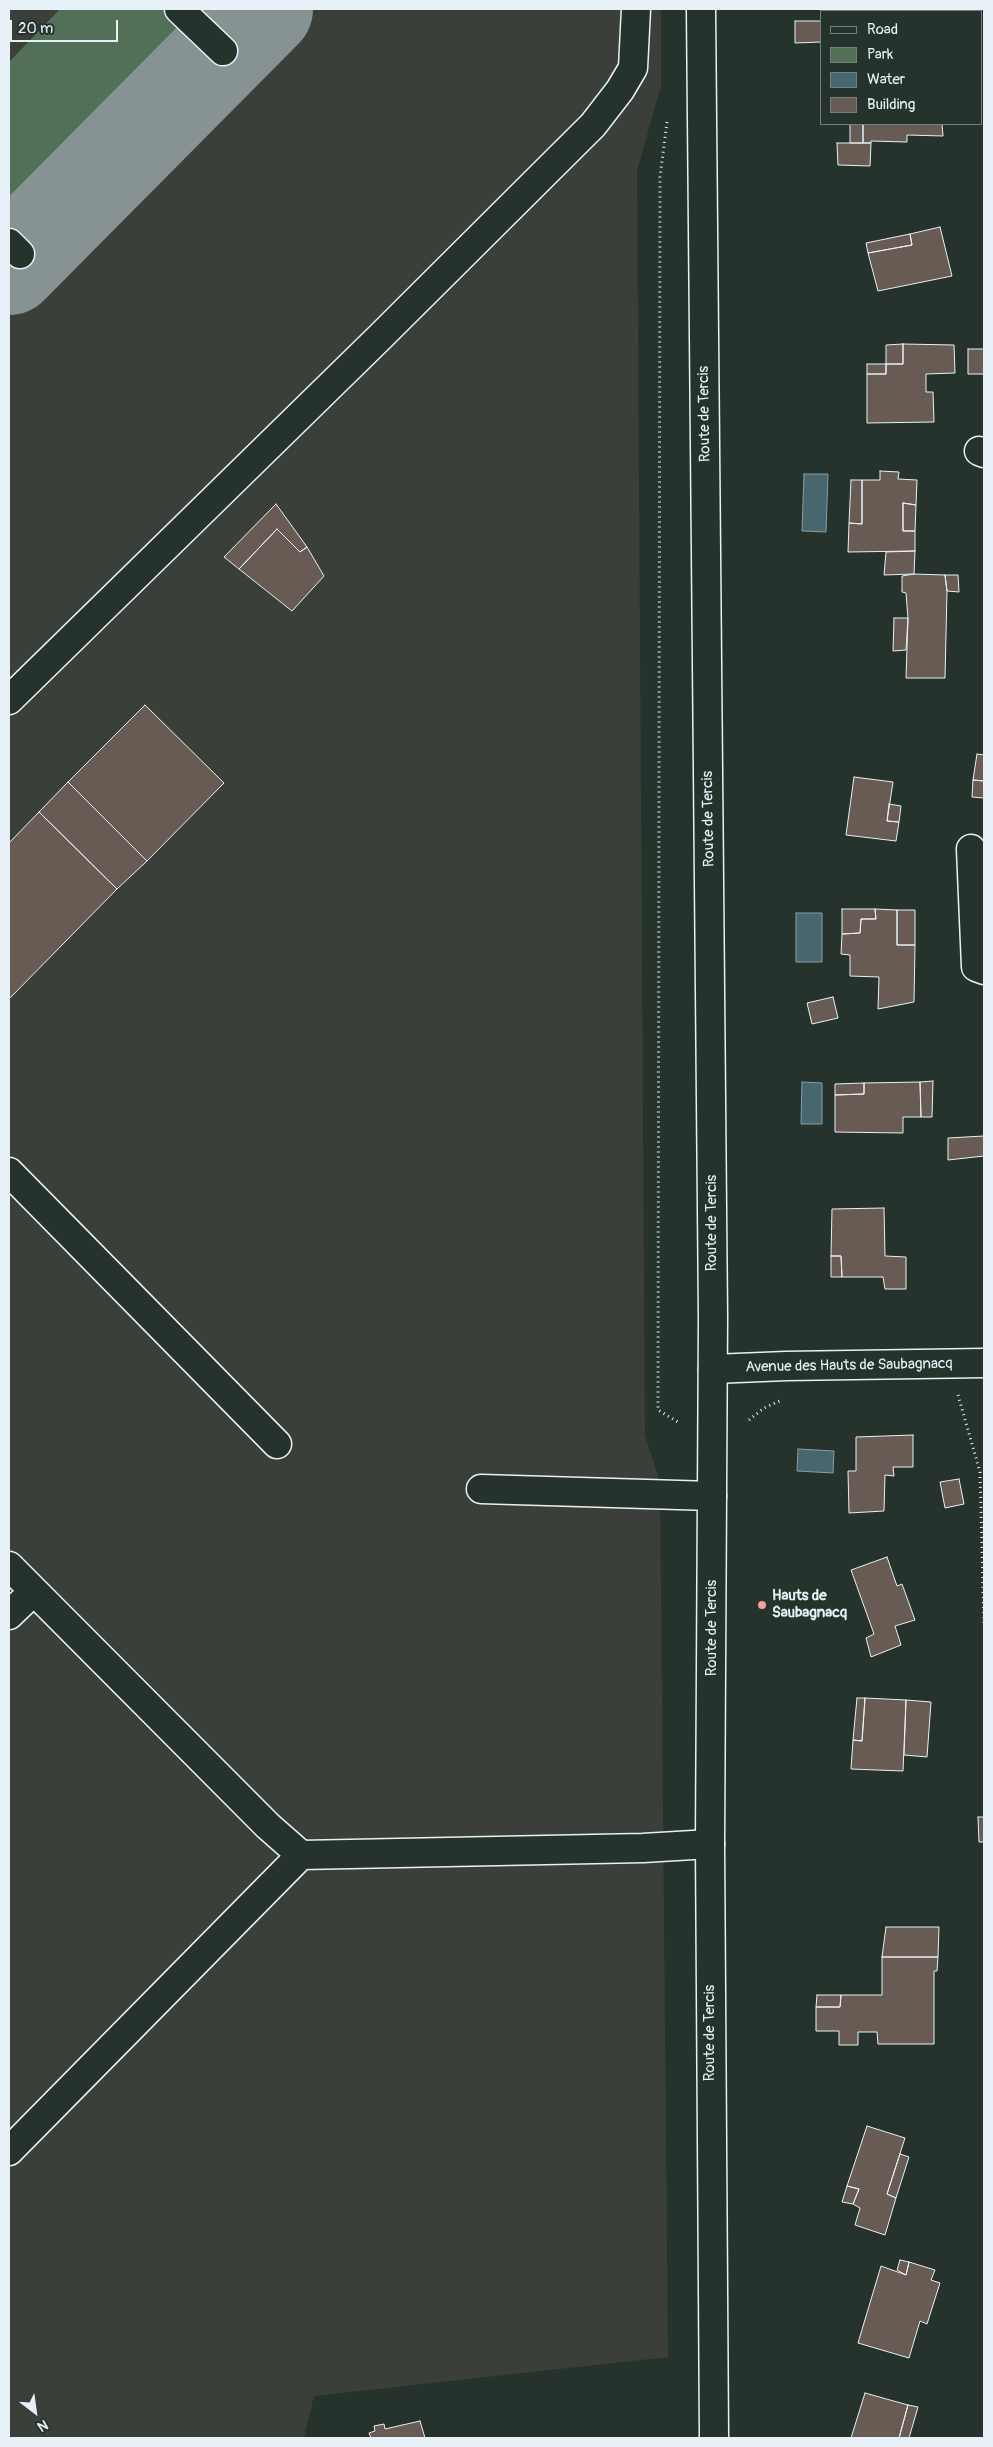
<!DOCTYPE html>
<style>
body{margin:0}
#map{position:relative;width:993px;height:2447px;overflow:hidden;background:#26332d;font-family:Pangolin,sans-serif}
canvas{display:block}
.frame{position:absolute;inset:0;border:10px solid #e8f1f8;pointer-events:none}
.legend{position:absolute;left:820px;top:10px;width:162px;height:115px;box-sizing:border-box;background:#26332d;border:1px solid #747f7e;margin:0;padding:6px 9px;list-style:none;font-size:15px;color:#e8f1f8}
.legend li{display:flex;align-items:center;gap:10px;height:25px}
.legend b{width:25px;border:1px solid #747f7e}
.north{position:absolute;left:10px;top:2387px;width:50px;height:50px;-webkit-text-stroke:4px #26332d;paint-order:stroke;rotate:150deg;font-size:14px;font-weight:700;line-height:20px;text-align:center;color:#e8f1f8}
.north::after{content:'';display:block;margin:auto;width:18px;height:22px;background:#e8f1f8;clip-path:polygon(50% 0,100% 100%,50% 72%,0 100%)}
.scale{position:absolute;left:10px;top:20px;width:108px;height:22px;box-sizing:border-box;border:2px solid #e8f1f8;border-top:0;padding-left:6px;font-size:15px;line-height:18px;white-space:nowrap;color:#e8f1f8;-webkit-text-stroke:4px #26332d;paint-order:stroke}
</style>
<div id="map">
<canvas width="993" height="2447"></canvas>
<div class="frame"></div>
<ul class="legend">
<li><b style="height:6px;background:#26332d"></b>Road</li>
<li><b style="height:14px;background:#527058"></b>Park</li>
<li><b style="height:14px;background:#48666e"></b>Water</li>
<li><b style="height:14px;background:#675b54"></b>Building</li>
</ul>
<div class="north">N</div>
<div class="scale">20 m</div>
</div>
<script>
const context = document.querySelector('canvas').getContext('2d');
context.lineJoin = 'round';
function paint(path, color) { context.fillStyle = color; context.fill(path, 'evenodd'); }
const poly = rows => new Path2D(rows.map(r => 'M' + r).join(''));
function trace(path, color, width, dash) { context.strokeStyle = color; context.lineWidth = width; context.lineCap = dash ? 'butt' : 'round'; context.setLineDash(dash || []); context.stroke(path); }
function label(font, color, halo, rows, align = 'center') {
  context.font = font + ' Pangolin,sans-serif'; context.lineWidth = 4; context.setLineDash([]); context.textBaseline = 'middle'; context.strokeStyle = halo; context.fillStyle = color; for (const [text, x, y, turn = 0] of rows) {
    context.save(); context.translate(x, y); context.rotate((+turn || 0) * Math.PI / 180); context.textAlign = isNaN(turn) ? turn : align; if (halo) context.strokeText(text, 0, 0); context.fillText(text, 0, 0); context.restore();
  }
}
paint(poly([
 [9,9,661,9,661,86,637,171,645,1435,660,1482,668,2357,314,2396,304,2438,9,2438]
]), '#3a3f39');
paint(poly([
 [60,9,205,9,9,207,9,62]
]), '#527058');
const water = poly([
 [804,474,828,474,826,532,802,531,804,474],
 [796,913,822,913,822,962,796,962,796,913],
 [802,1082,822,1083,822,1124,801,1124,802,1082],
 [798,1449,834,1451,833,1473,797,1471,798,1449]
]);
paint(water, '#48666e');
trace(water, '#889ea5', 1);
trace(poly([
 [9,266,264,9]
]), '#879292', 98);
const building = poly([
 [884,9,941,9,941,11,884,11,884,9],
 [795,21,822,21,821,42,795,43,795,21],
 [850,124,863,124,863,143,850,143,850,124],
 [863,124,942,124,943,136,907,135,907,142,871,141,871,143,863,143,863,124],
 [837,143,871,143,870,166,838,165,837,143],
 [940,227,952,276,878,291,868,253,912,245,910,234,940,227],
 [910,234,912,245,868,253,866,243,910,234],
 [903,344,954,345,955,373,926,374,926,392,933,392,934,422,867,423,867,374,886,374,886,364,903,364,903,344],
 [903,344,903,364,886,364,886,345,903,344],
 [968,349,984,349,984,374,968,374,968,349],
 [867,364,886,364,886,374,867,374,867,364],
 [880,471,899,472,898,479,917,480,916,505,903,503,903,531,915,531,915,551,848,552,849,523,862,524,862,480,880,480,880,471],
 [851,480,862,480,862,524,849,523,851,480],
 [903,503,916,505,915,531,903,531,903,503],
 [276,504,307,547,300,552,277,529,239,569,224,557,276,504],
 [277,529,300,552,307,547,324,576,292,611,239,569,277,529],
 [915,551,914,574,884,575,886,552,915,551],
 [914,574,945,575,947,591,945,678,906,678,908,618,906,593,902,592,902,576,914,574],
 [945,575,958,575,959,592,947,591,945,575],
 [894,618,908,618,906,650,893,651,894,618],
 [145,705,224,783,147,861,68,782,145,705],
 [977,754,984,755,984,781,973,780,977,754],
 [854,777,893,782,887,821,899,822,896,841,846,835,854,777],
 [973,780,984,781,984,798,972,797,973,780],
 [68,782,147,861,117,889,39,812,68,782],
 [889,804,901,806,899,822,887,821,889,804],
 [39,812,117,889,9,999,9,843,39,812],
 [842,909,875,909,876,919,861,919,860,933,842,934,842,909],
 [875,909,897,910,897,945,915,945,914,1002,878,1009,879,977,850,976,850,955,841,954,842,934,860,933,861,919,876,919,875,909],
 [897,910,915,910,915,945,897,945,897,910],
 [833,997,838,1018,812,1024,807,1003,833,997],
 [933,1081,932,1117,921,1117,920,1082,933,1081],
 [920,1082,921,1117,903,1117,903,1133,835,1132,835,1095,864,1094,864,1083,920,1082],
 [864,1083,864,1094,835,1095,835,1084,864,1083],
 [984,1136,984,1156,948,1160,948,1138,984,1136],
 [884,1208,885,1256,906,1257,906,1289,885,1289,883,1277,842,1277,841,1256,831,1256,832,1209,884,1208],
 [831,1256,841,1256,842,1277,831,1277,831,1256],
 [913,1435,913,1467,893,1467,894,1476,885,1475,884,1511,849,1513,848,1471,856,1471,856,1437,913,1435],
 [959,1479,964,1504,945,1508,940,1482,959,1479],
 [887,1557,897,1586,902,1584,915,1620,895,1626,901,1645,871,1657,866,1638,874,1634,851,1570,887,1557],
 [857,1698,865,1698,862,1741,853,1740,857,1698],
 [865,1698,906,1700,903,1771,851,1769,853,1740,862,1741,865,1698],
 [906,1700,931,1702,927,1757,904,1755,906,1700],
 [978,1817,984,1817,984,1842,979,1842,978,1817],
 [886,1927,939,1927,938,1957,882,1957,886,1927],
 [882,1957,938,1957,937,1971,934,1971,934,2044,878,2044,877,2032,858,2032,858,2045,839,2045,839,2031,816,2031,816,2007,840,2007,841,1995,882,1995,882,1957],
 [817,1995,841,1995,840,2007,816,2007,817,1995],
 [867,2126,905,2138,887,2194,896,2198,885,2235,855,2225,860,2208,853,2204,859,2189,847,2186,867,2126],
 [900,2154,909,2157,896,2198,887,2194,900,2154],
 [847,2186,859,2189,853,2204,842,2202,847,2186],
 [900,2260,909,2262,906,2275,897,2270,900,2260],
 [909,2262,935,2270,931,2280,940,2283,927,2324,920,2321,909,2358,858,2343,881,2266,906,2275,909,2262],
 [865,2393,908,2405,899,2438,851,2438,865,2393],
 [908,2405,918,2407,909,2438,899,2438,908,2405],
 [420,2421,425,2438,371,2438,369,2433,375,2431,374,2426,384,2424,385,2429,420,2421]
]);
paint(building, '#675b54');
trace(building, '#e8f1f8', 1);
const minor = poly([
 [179,9,223,51],
 [9,243,20,254],
 [979,451,984,453],
 [9,700,379,338,593,125,620,90,633,68,636,9],
 [971,849,976,967,984,970],
 [9,1172,277,1444],
 [713,1369,786,1366,984,1363],
 [481,1489,712,1496],
 [9,1566,268,1826,301,1855,643,1848,710,1844],
 [9,1615,34,1591],
 [9,2151,301,1855]
]);
const major = poly([
 [701,9,713,1317,710,1844,714,2438]
]);
trace(minor, '#e8f1f8', 31);
trace(major, '#e8f1f8', 31);
trace(poly([
 [667,122,660,177,658,1410,678,1422],
 [958,1395,980,1472,984,1626],
 [749,1420,764,1408,782,1400]
]), '#e8f1f8', 3, [1, 4]);
trace(minor, '#26332d', 28);
trace(major, '#26332d', 28);
for (const [x, y, r, color] of [
 [762,1605,5,"#ff9aa2"]
]) { const dot = new Path2D(); dot.arc(x, y, r, 0, 2 * Math.PI); context.fillStyle = color; context.fill(dot); trace(dot, '#26332d', 2); }
label('15px', '#e8f1f8', '#26332d', [
 ["Route de Tercis",705,414,-91],
 ["Route de Tercis",709,819,-91],
 ["Route de Tercis",712,1223,-90],
 ["Avenue des Hauts de Saubagnacq",849,1366,-1],
 ["Route de Tercis",712,1628,-90],
 ["Route de Tercis",710,2033,-90]
]);
label('bold 15px', '#e8f1f8', '#26332d', [
 ["Hauts de",772,1596],
 ["Saubagnacq",772,1613]
], 'left');
</script>
